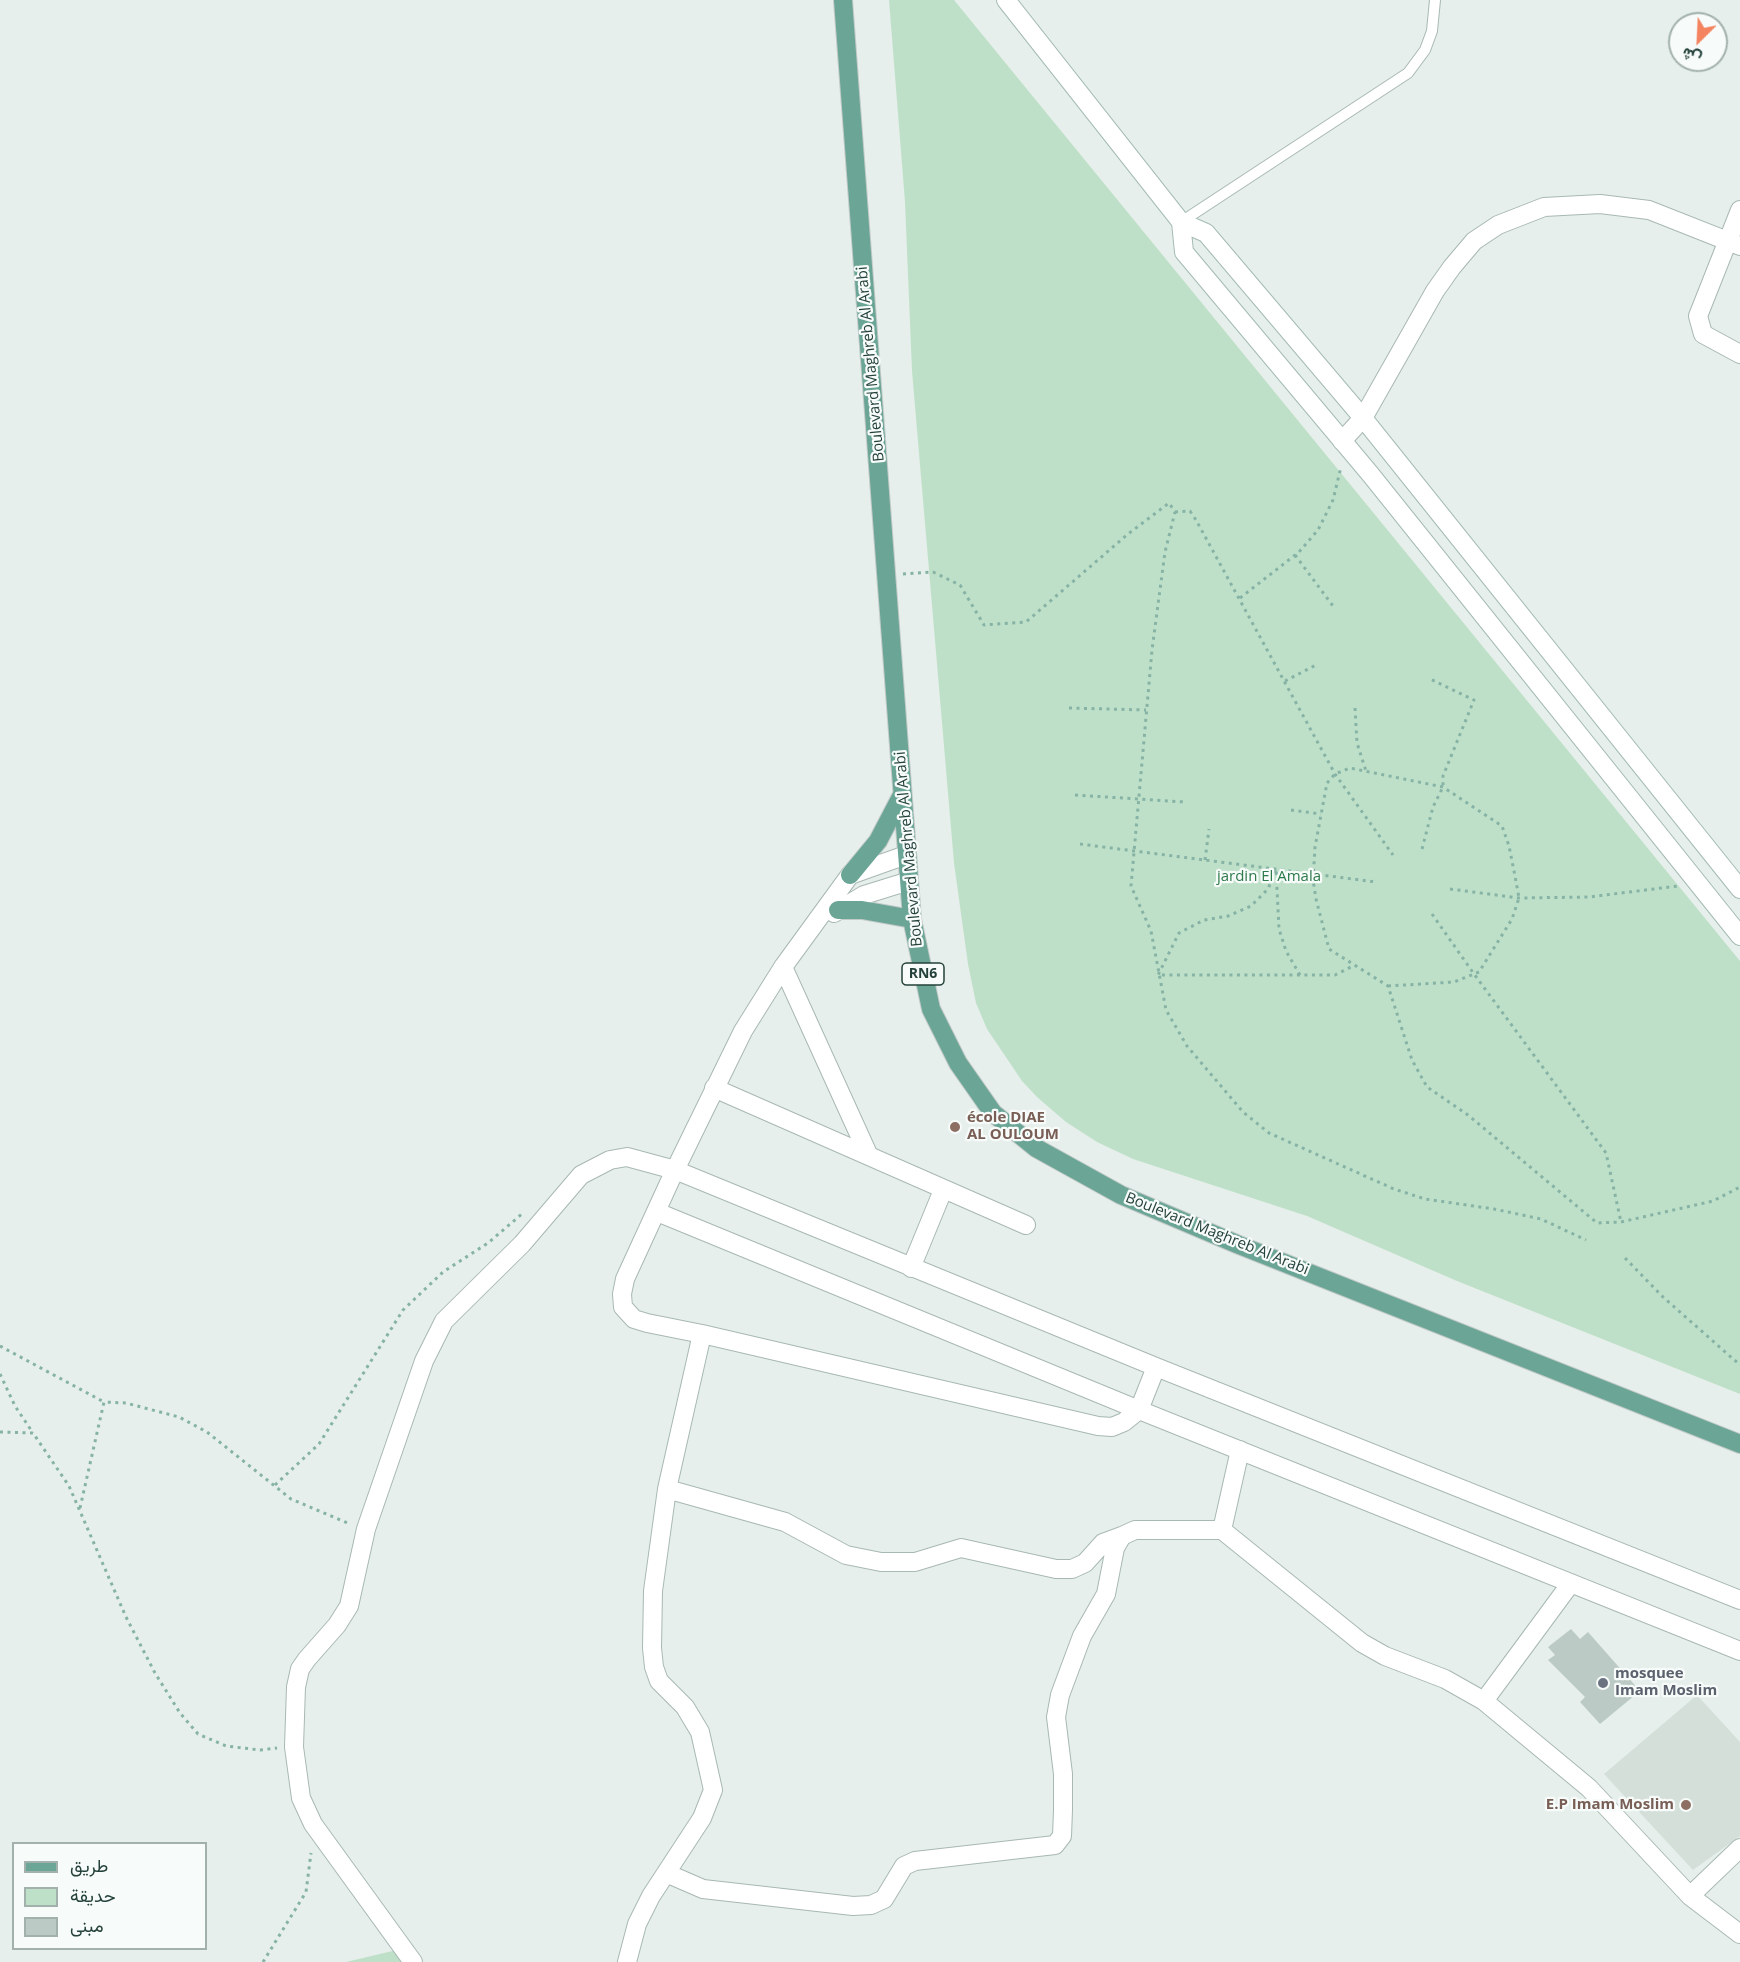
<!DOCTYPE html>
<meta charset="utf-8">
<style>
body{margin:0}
#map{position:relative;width:1740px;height:1962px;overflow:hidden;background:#e6efeb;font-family:"Open Sans",Vazirmatn,sans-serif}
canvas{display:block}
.legend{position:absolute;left:12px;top:1842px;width:195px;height:108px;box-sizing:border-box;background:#f7fbf9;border:2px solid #a3b1ad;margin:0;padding:8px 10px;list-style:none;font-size:18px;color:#24423a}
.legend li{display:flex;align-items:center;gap:12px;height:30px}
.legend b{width:30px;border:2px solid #a3b1ad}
.north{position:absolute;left:1668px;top:12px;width:60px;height:60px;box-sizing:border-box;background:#f7fbf9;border:2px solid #a3b1ad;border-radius:50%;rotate:204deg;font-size:16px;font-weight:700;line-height:24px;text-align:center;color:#24423a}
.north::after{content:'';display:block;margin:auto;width:21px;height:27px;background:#f4845f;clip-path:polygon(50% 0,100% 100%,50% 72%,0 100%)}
</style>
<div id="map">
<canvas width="1740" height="1962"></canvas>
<ul class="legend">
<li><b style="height:8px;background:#6aa596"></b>طريق</li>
<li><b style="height:16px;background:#bfe0c8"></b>حديقة</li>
<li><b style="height:16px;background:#bbcac4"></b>مبنى</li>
</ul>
<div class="north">ش</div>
</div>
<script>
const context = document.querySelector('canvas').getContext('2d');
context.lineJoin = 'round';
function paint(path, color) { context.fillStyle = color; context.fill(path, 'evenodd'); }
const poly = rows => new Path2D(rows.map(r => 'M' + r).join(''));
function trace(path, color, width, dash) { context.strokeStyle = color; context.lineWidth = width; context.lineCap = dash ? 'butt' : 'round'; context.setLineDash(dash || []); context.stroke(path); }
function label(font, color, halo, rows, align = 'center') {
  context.font = font + ' "Open Sans",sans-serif'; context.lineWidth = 4.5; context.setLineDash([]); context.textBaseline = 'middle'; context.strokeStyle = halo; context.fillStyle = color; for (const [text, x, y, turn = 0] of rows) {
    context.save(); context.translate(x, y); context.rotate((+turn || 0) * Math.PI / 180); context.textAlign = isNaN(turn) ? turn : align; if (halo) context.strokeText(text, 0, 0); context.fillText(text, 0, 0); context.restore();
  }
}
paint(poly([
 [1697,1695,1740,1742,1740,1836,1693,1870,1604,1774]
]), '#d4dfda');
paint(poly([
 [889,0,954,0,1740,961,1740,1394,1457,1281,1307,1216,1133,1159,1097,1142,1066,1122,1037,1097,1022,1081,987,1029,976,1003,968,964,954,863,912,371,905,202],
 [401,1949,412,1962,346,1962]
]), '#bfe0c8');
paint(poly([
 [1571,1629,1580,1639,1588,1632,1640,1691,1600,1724,1580,1702,1585,1697,1548,1660,1555,1655,1548,1647]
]), '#bbcac4');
const lane = poly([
 [1181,222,1408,73,1425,50,1432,31,1435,0]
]);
const street = poly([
 [1740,210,1698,316,1703,334,1740,354],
 [1342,441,1363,418,1435,291,1452,267,1474,241,1498,225,1544,207,1600,204,1649,210,1740,246],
 [906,855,850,875,783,967,743,1031,675,1170,625,1279,622,1294,623,1307,634,1319,647,1323,702,1334,1098,1426,1112,1427,1124,1422,1139,1410,1156,1367],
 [834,913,864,895,909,881],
 [783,967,868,1154],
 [714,1088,1026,1225],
 [657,1212,1139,1410,1740,1651],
 [911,1268,943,1190],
 [1240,1450,1222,1530,1362,1643,1385,1656,1445,1679,1484,1701],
 [667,1489,785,1522,846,1555,881,1562,915,1562,961,1548,1056,1569,1072,1569,1085,1563,1103,1543,1122,1536],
 [1571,1583,1484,1701,1589,1788,1690,1896,1740,1934],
 [666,1873,703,1889,853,1906,871,1905,884,1899,904,1866,915,1861,1055,1845,1062,1836,1063,1810,1063,1774,1056,1717,1060,1695,1082,1636,1106,1594,1115,1548,1122,1536,1135,1530,1222,1530],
 [1690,1896,1740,1848],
 [413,1962,313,1824,301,1798,294,1747,296,1687,300,1669,307,1659,337,1625,349,1606,366,1529,424,1361,444,1321,522,1244,581,1175,610,1160,627,1157,675,1170,1156,1367,1740,1600],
 [627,1962,637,1924,651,1896,702,1818,713,1790,700,1732,685,1707,659,1681,654,1667,652,1648,653,1591,667,1489,702,1334]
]);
const secondary = poly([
 [1006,0,1181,222,1206,233,1363,418,1740,889],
 [1181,222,1184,252,1371,475,1740,936]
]);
const primary = poly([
 [843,0,912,919,931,1009,958,1063,993,1113,1036,1148,1121,1195,1239,1245,1740,1444],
 [850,875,878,841,902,795],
 [838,910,862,910,912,919]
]);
trace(lane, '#a8b8b2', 12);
trace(street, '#a8b8b2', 20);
trace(secondary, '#a4bbb3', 20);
trace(primary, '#c2cac8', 20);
trace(poly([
 [1175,512,1190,511,1196,520,1335,774,1393,855],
 [1295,555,1333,606],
 [903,574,933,572,960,585,984,625,1026,622,1128,534,1169,503,1175,512,1165,552,1152,650,1131,886,1151,931,1166,1010,1187,1046,1243,1112,1269,1133,1394,1189,1425,1199,1494,1209,1541,1219,1586,1240],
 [1240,598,1299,552,1318,530,1333,500,1341,467],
 [1285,681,1316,665],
 [1069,708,1146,710],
 [1355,708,1357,743,1366,771],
 [1075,795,1185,802],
 [1291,810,1321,814],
 [1080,844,1376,882],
 [1422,849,1433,807,1443,787,1443,776,1474,700,1428,678],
 [1205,860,1209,829],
 [1450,889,1519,898,1589,897,1678,886],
 [1432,914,1474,974,1606,1153,1621,1222],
 [1300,975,1286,951,1279,929,1276,869,1268,889,1251,906,1228,916,1204,920,1179,933,1158,975,1335,975,1353,966],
 [1388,986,1454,982,1479,972,1512,919,1519,898,1515,876,1509,846,1502,826,1443,787,1350,768,1335,774,1327,783,1315,847,1313,880,1316,899,1329,949,1388,986,1412,1060,1427,1087,1468,1115,1597,1223,1621,1222,1713,1201,1740,1187],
 [1625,1258,1663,1297,1740,1365],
 [0,1346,104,1402],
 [0,1374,15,1406,33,1433],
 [0,1432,33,1433,69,1486,126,1617,155,1673,180,1713,198,1734,226,1746,260,1750,277,1748],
 [275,1485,319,1444,403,1310,443,1272,488,1243,523,1213],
 [80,1508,104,1402,126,1403,179,1417,207,1432,291,1499,350,1524],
 [263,1962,306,1892,311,1853]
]), '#86b3a5', 3, [3, 4.5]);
trace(lane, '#fff', 10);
trace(street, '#fff', 18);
trace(secondary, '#fff', 18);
trace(primary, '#6aa596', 18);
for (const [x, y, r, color] of [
 [955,1127,6,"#8d6e63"],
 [1603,1683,6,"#6b7280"],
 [1686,1805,6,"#8d6e63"]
]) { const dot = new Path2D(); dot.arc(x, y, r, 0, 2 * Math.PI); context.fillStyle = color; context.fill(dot); trace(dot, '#f7fbf9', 2); }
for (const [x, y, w] of [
 [923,974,42]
]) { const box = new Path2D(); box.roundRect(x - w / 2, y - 11, w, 22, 4.5); context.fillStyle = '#f7fbf9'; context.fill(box); trace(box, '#24423a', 1.5); }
label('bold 14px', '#24423a', null, [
 ["RN6",923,974]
]);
label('15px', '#24423a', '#f7fbf9', [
 ["Boulevard Maghreb Al Arabi",871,364,-95],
 ["Boulevard Maghreb Al Arabi",909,849,-95],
 ["Boulevard Maghreb Al Arabi",1217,1234,22]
]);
label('15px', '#2d7a4b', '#f7fbf9', [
 ["jardin El Amala",1269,877]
]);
label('bold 15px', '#785e54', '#f7fbf9', [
 ["école DIAE",967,1118],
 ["AL OULOUM",967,1135],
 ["E.P Imam Moslim",1674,1805,"right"]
], 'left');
label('bold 15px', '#5b616d', '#f7fbf9', [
 ["mosquee",1615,1674],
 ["Imam Moslim",1615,1691]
], 'left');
</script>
